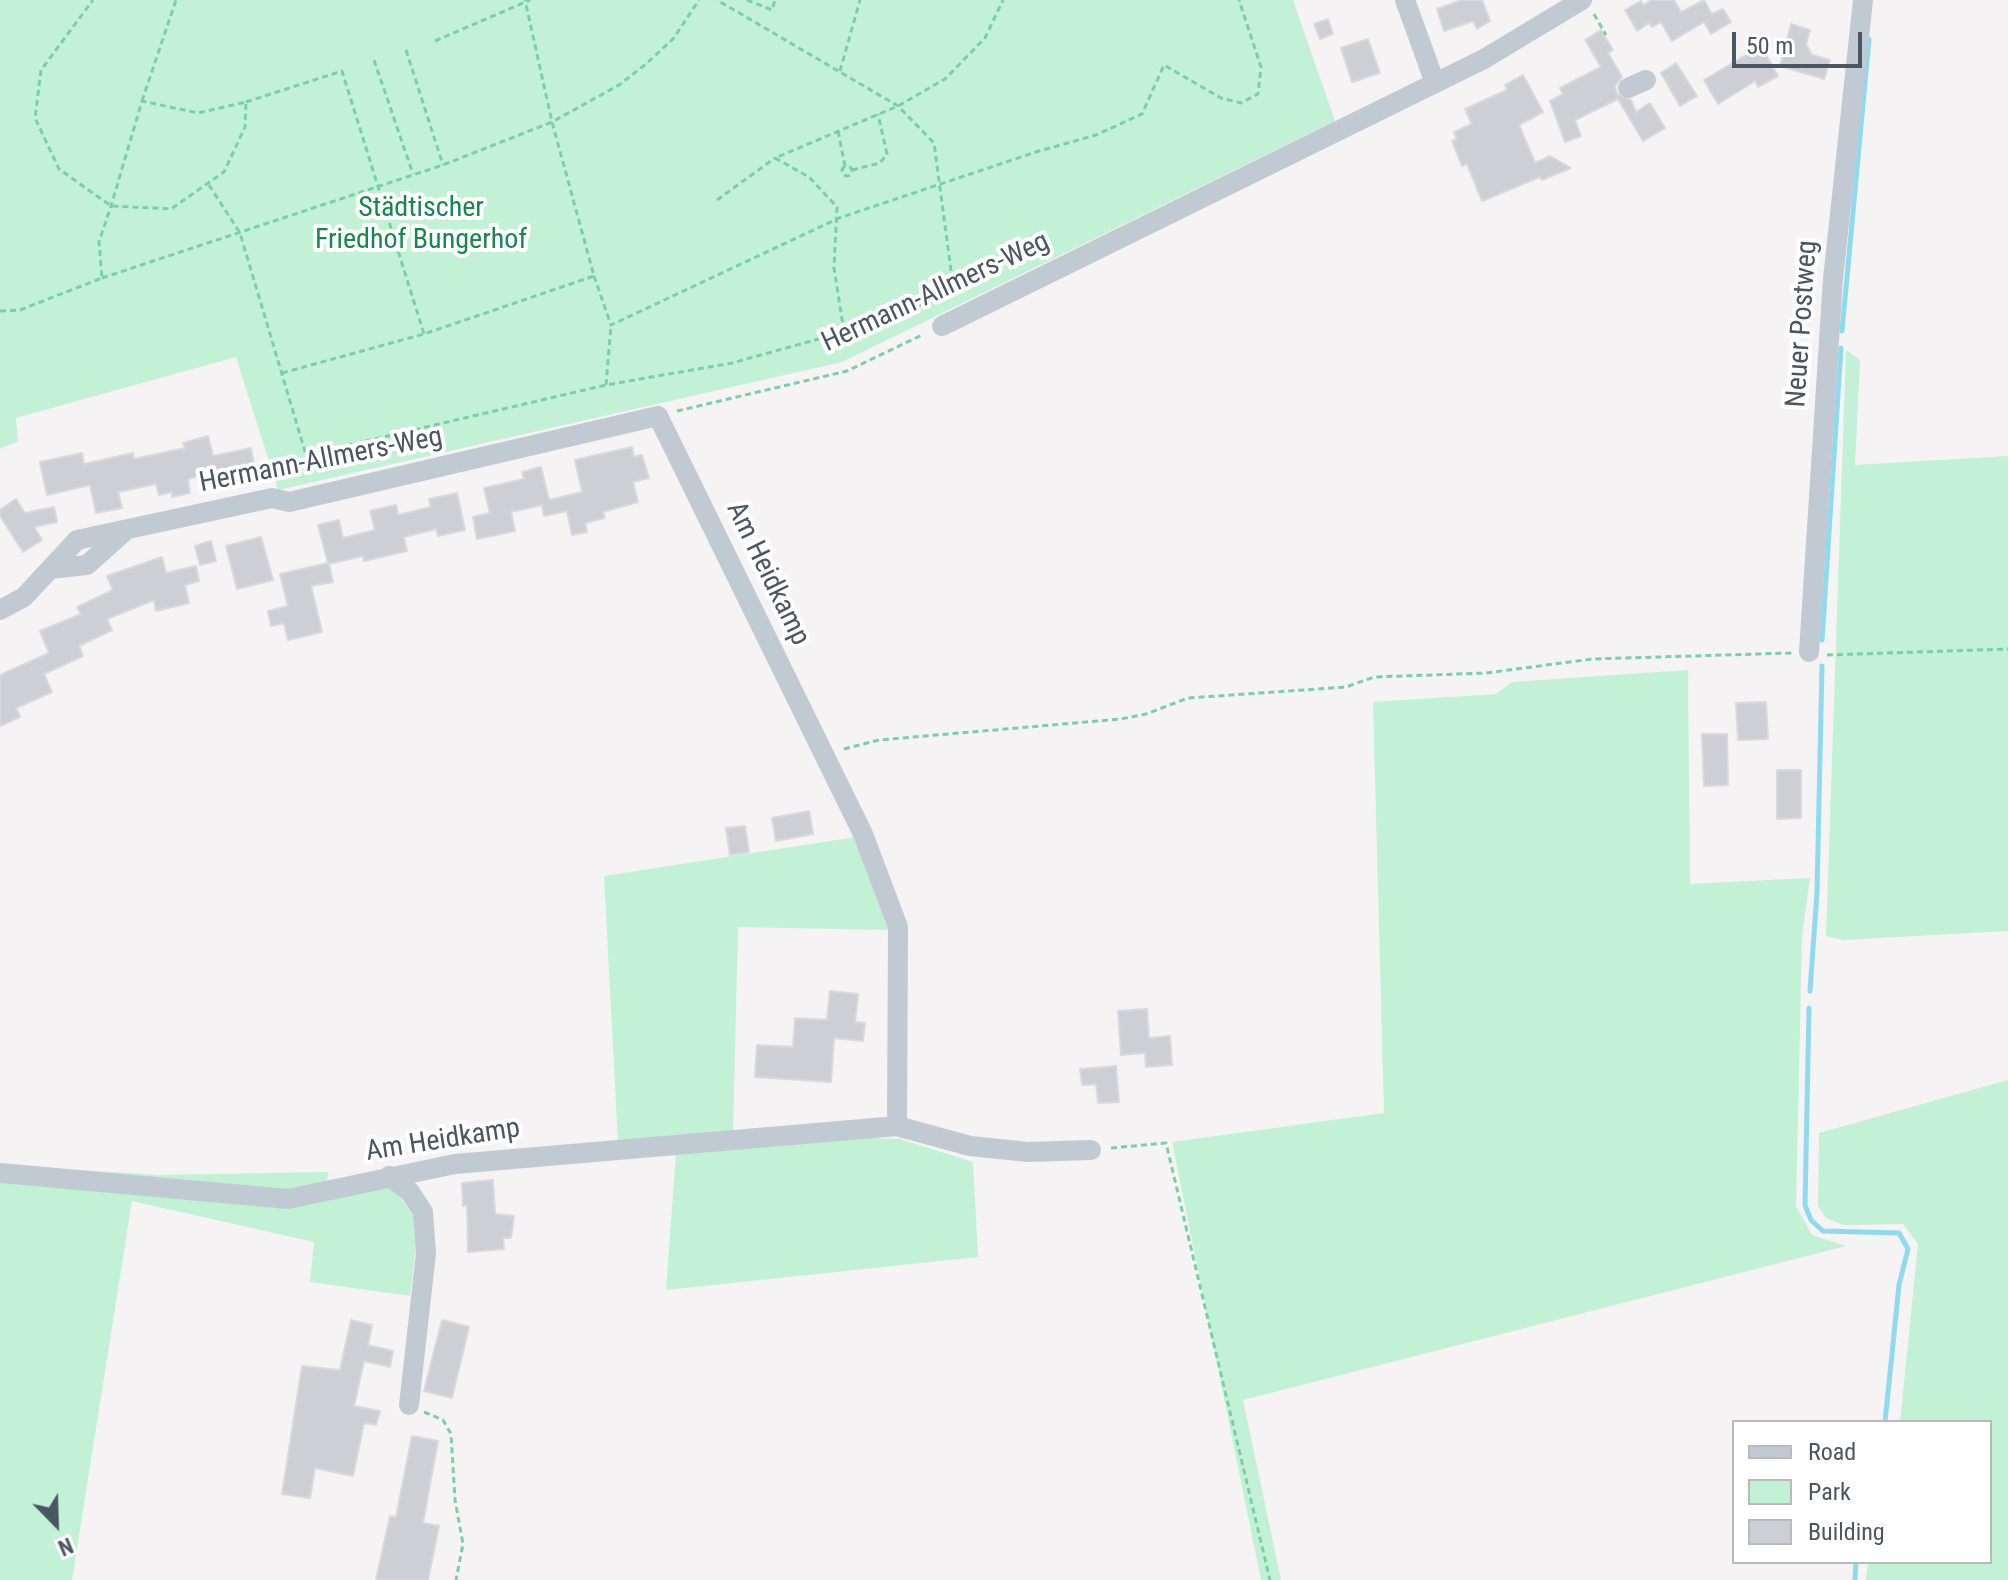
<!DOCTYPE html>
<meta charset="utf-8">
<style>
body{margin:0}
#map{position:relative;width:2008px;height:1580px;overflow:hidden;background:#f5f3f3;font-family:"Roboto Condensed",sans-serif}
canvas{display:block}
.legend{position:absolute;left:1732px;top:1420px;width:260px;height:144px;box-sizing:border-box;background:#fff;border:2px solid #b7bbc0;margin:0;padding:10px 14px;list-style:none;font-size:24px;color:#4a5661}
.legend li{display:flex;align-items:center;gap:16px;height:40px}
.legend b{width:40px;border:2px solid #b7bbc0}
.north{position:absolute;left:16px;top:1484px;width:80px;height:80px;-webkit-text-stroke:6px #fff;paint-order:stroke;rotate:157deg;font-size:22px;font-weight:700;line-height:32px;text-align:center;color:#4a5661}
.north::after{content:'';display:block;margin:auto;width:28px;height:36px;background:#4a5661;clip-path:polygon(50% 0,100% 100%,50% 72%,0 100%)}
.scale{position:absolute;left:1732px;top:32px;width:130px;height:36px;box-sizing:border-box;border:4px solid #4a5661;border-top:0;padding-left:10px;font-size:24px;line-height:28px;white-space:nowrap;color:#4a5661;-webkit-text-stroke:6px #fff;paint-order:stroke}
</style>
<div id="map">
<canvas width="2008" height="1580"></canvas>
<ul class="legend">
<li><b style="height:10px;background:#c1cad2"></b>Road</li>
<li><b style="height:22px;background:#c3f1d5"></b>Park</li>
<li><b style="height:22px;background:#cdcfd5"></b>Building</li>
</ul>
<div class="north">N</div>
<div class="scale">50 m</div>
</div>
<script>
const context = document.querySelector('canvas').getContext('2d');
context.lineJoin = 'round';
function paint(path, color) { context.fillStyle = color; context.fill(path, 'evenodd'); }
const poly = rows => new Path2D(rows.map(r => 'M' + r).join(''));
function trace(path, color, width, dash) { context.strokeStyle = color; context.lineWidth = width; context.lineCap = dash ? 'butt' : 'round'; context.setLineDash(dash || []); context.stroke(path); }
function label(font, color, halo, rows, align = 'center') {
  context.font = font + ' "Roboto Condensed",sans-serif'; context.lineWidth = 8; context.setLineDash([]); context.textBaseline = 'middle'; context.strokeStyle = halo; context.fillStyle = color; for (const [text, x, y, turn = 0] of rows) {
    context.save(); context.translate(x, y); context.rotate((+turn || 0) * Math.PI / 180); context.textAlign = isNaN(turn) ? turn : align; if (halo) context.strokeText(text, 0, 0); context.fillText(text, 0, 0); context.restore();
  }
}
paint(poly([
 [0,0,1293,0,1335,121,842,362,278,490,236,357,16,418,18,441,0,449],
 [1846,350,1860,360,1855,465,2008,456,2008,931,1843,940,1826,936],
 [1688,670,1690,884,1810,878,1802,937,1796,1206,1812,1235,1846,1246,1243,1400,1281,1580,1261,1580,1172,1142,1384,1113,1373,702,1496,694,1512,682],
 [856,837,888,930,738,927,733,1134,618,1142,604,876],
 [2008,1080,2008,1580,1866,1580,1868,1562,1990,1562,1990,1422,1900,1422,1918,1244,1903,1224,1843,1225,1826,1218,1818,1206,1819,1133],
 [869,1138,900,1139,973,1162,978,1257,666,1290,676,1153],
 [0,1165,159,1175,329,1172,322,1196,383,1183,398,1194,419,1224,410,1296,310,1282,314,1242,132,1201,72,1580,0,1580]
]), '#c3f1d5');
trace(poly([
 [1842,331,1869,39],
 [1822,640,1841,348],
 [1810,991,1817,892,1822,666],
 [1809,1008,1805,1205,1811,1220,1823,1231,1899,1233,1908,1249,1899,1285,1885,1422],
 [1855,1580,1856,1562]
]), '#90daee', 5);
const building = poly([
 [1462,0,1482,0,1490,21,1477,29,1473,21,1444,31,1437,9,1462,0],
 [1652,0,1674,0,1681,12,1704,0,1712,14,1723,9,1731,22,1711,34,1704,22,1672,41,1661,22,1652,27,1649,23,1637,31,1625,10,1641,1,1643,5,1652,0],
 [1328,19,1333,34,1320,39,1314,24,1328,19],
 [1791,24,1810,30,1806,44,1812,55,1830,60,1824,79,1780,66,1791,24],
 [1601,30,1613,50,1608,53,1622,77,1615,86,1617,94,1631,100,1636,112,1650,103,1665,128,1643,141,1618,99,1575,120,1581,136,1565,142,1550,101,1563,94,1560,88,1601,67,1585,40,1601,30],
 [1368,39,1380,73,1352,82,1341,48,1368,39],
 [1761,46,1778,76,1758,87,1755,81,1718,104,1704,80,1761,46],
 [1676,63,1697,96,1680,106,1661,73,1676,63],
 [1523,75,1543,112,1519,125,1535,163,1550,156,1571,168,1542,180,1540,177,1482,201,1467,164,1462,166,1452,141,1457,139,1454,132,1472,124,1465,109,1507,90,1505,85,1523,75],
 [208,436,213,456,251,448,255,470,233,474,231,467,188,479,190,493,172,497,172,492,159,495,156,484,118,492,122,508,96,513,90,485,47,495,40,462,82,453,84,464,133,453,134,459,185,448,183,443,208,436],
 [632,447,634,457,642,455,649,478,633,482,638,502,603,512,605,518,585,523,587,532,572,535,567,511,544,516,542,505,511,512,515,531,477,539,473,517,490,513,484,488,524,479,522,472,541,467,549,500,582,492,575,460,632,447],
 [457,493,465,530,438,536,436,529,404,537,407,551,364,561,363,556,329,564,333,582,311,586,322,632,288,640,284,623,271,626,268,611,288,606,280,574,328,563,318,525,339,520,343,538,375,530,370,511,396,505,398,515,431,507,429,499,457,493],
 [16,499,25,513,54,507,57,522,34,527,42,540,23,552,0,516,0,510,16,499],
 [261,537,273,580,237,589,226,546,261,537],
 [211,541,216,561,200,565,195,546,211,541],
 [162,557,166,573,196,566,199,581,185,585,189,603,156,611,154,600,107,619,112,630,79,646,83,656,44,674,52,692,16,708,20,717,0,726,0,675,49,653,40,631,81,614,77,607,113,590,107,576,162,557],
 [1766,702,1768,739,1738,740,1736,703,1766,702],
 [1702,734,1727,734,1728,785,1704,786,1702,734],
 [1777,770,1801,770,1801,818,1777,819,1777,770],
 [809,811,813,834,776,841,772,818,809,811],
 [745,826,749,852,730,855,726,828,745,826],
 [830,991,858,994,855,1022,865,1023,863,1041,834,1038,831,1082,755,1077,757,1045,793,1047,795,1018,827,1020,830,991],
 [1147,1009,1149,1038,1170,1036,1172,1065,1146,1067,1145,1053,1121,1055,1118,1011,1147,1009],
 [1116,1066,1119,1102,1098,1103,1096,1084,1082,1085,1080,1069,1116,1066],
 [493,1180,495,1214,514,1216,511,1238,503,1238,504,1249,468,1252,467,1205,463,1206,462,1183,493,1180],
 [351,1320,372,1325,368,1345,393,1351,390,1367,364,1361,354,1406,380,1411,376,1425,364,1423,353,1476,315,1468,310,1498,282,1494,302,1366,340,1370,351,1320],
 [442,1320,469,1327,452,1398,424,1391,442,1320],
 [412,1436,438,1441,423,1523,439,1526,428,1580,376,1580,390,1516,396,1517,412,1436]
]);
paint(building, '#cdcfd5');
trace(building, '#d7d9de', 2);
trace(poly([
 [747,0,772,10,775,0],
 [1594,14,1606,35],
 [435,41,530,0],
 [406,50,443,165],
 [374,60,413,174],
 [840,71,860,0],
 [142,101,176,0],
 [246,102,342,71,424,334],
 [838,131,845,166],
 '842 171a5 5 0 1 1 10 0a5 5 0 1 1-10 0Z',
 [852,170,880,163,887,154,878,114],
 [209,185,240,233,306,455,606,385,732,363,844,332,954,293,934,143,898,106,717,0],
 [717,200,775,158],
 [594,276,611,325,839,218,1039,151,1096,135,1142,114,1164,65,1221,98,1241,103,1258,94,1261,67,1239,0],
 [102,278,443,165,552,122,619,85,646,64,673,39,699,0],
 [0,311,20,310,102,278,99,242,111,206,142,101,198,113,246,102,245,127,224,172,171,209,111,206,59,169,35,118,41,70,93,0],
 [844,332,834,268,837,207,809,177,775,158,898,106,945,79,985,38,1003,0],
 [282,373,424,334,594,276,552,122,525,0],
 [606,385,611,325],
 [677,411,847,371,924,334],
 [1827,655,2008,649],
 [844,749,879,740,1121,719,1146,714,1188,698,1346,687,1374,677,1486,673,1592,659,1792,653],
 [1111,1148,1166,1143,1270,1580],
 [424,1412,443,1420,451,1434,455,1500,463,1544,456,1580]
]), '#7ad0a6', 3, [6, 4]);
trace(poly([
 [1405,0,1435,83],
 [1628,88,1646,80],
 [942,326,1484,59,1582,0],
 [50,569,87,565,125,531],
 [0,610,24,597,77,540,272,498,289,502,658,416,863,834,898,927,897,1126,455,1164,288,1199,0,1173],
 [1809,652,1833,279,1863,0],
 [897,1126,970,1146,1028,1152,1091,1150],
 [389,1176,410,1192,423,1212,426,1253,409,1405]
]), '#c1cad2', 20);
label('28px', '#17864f', '#fff', [
 ["Städtischer",421,209],
 ["Friedhof Bungerhof",421,241]
]);
label('28px', '#4a5661', '#fff', [
 ["Hermann-Allmers-Weg",936,293,-25],
 ["Neuer Postweg",1803,324,-86],
 ["Hermann-Allmers-Weg",321,461,-11],
 ["Am Heidkamp",767,574,64],
 ["Am Heidkamp",443,1141,-9]
]);
</script>
